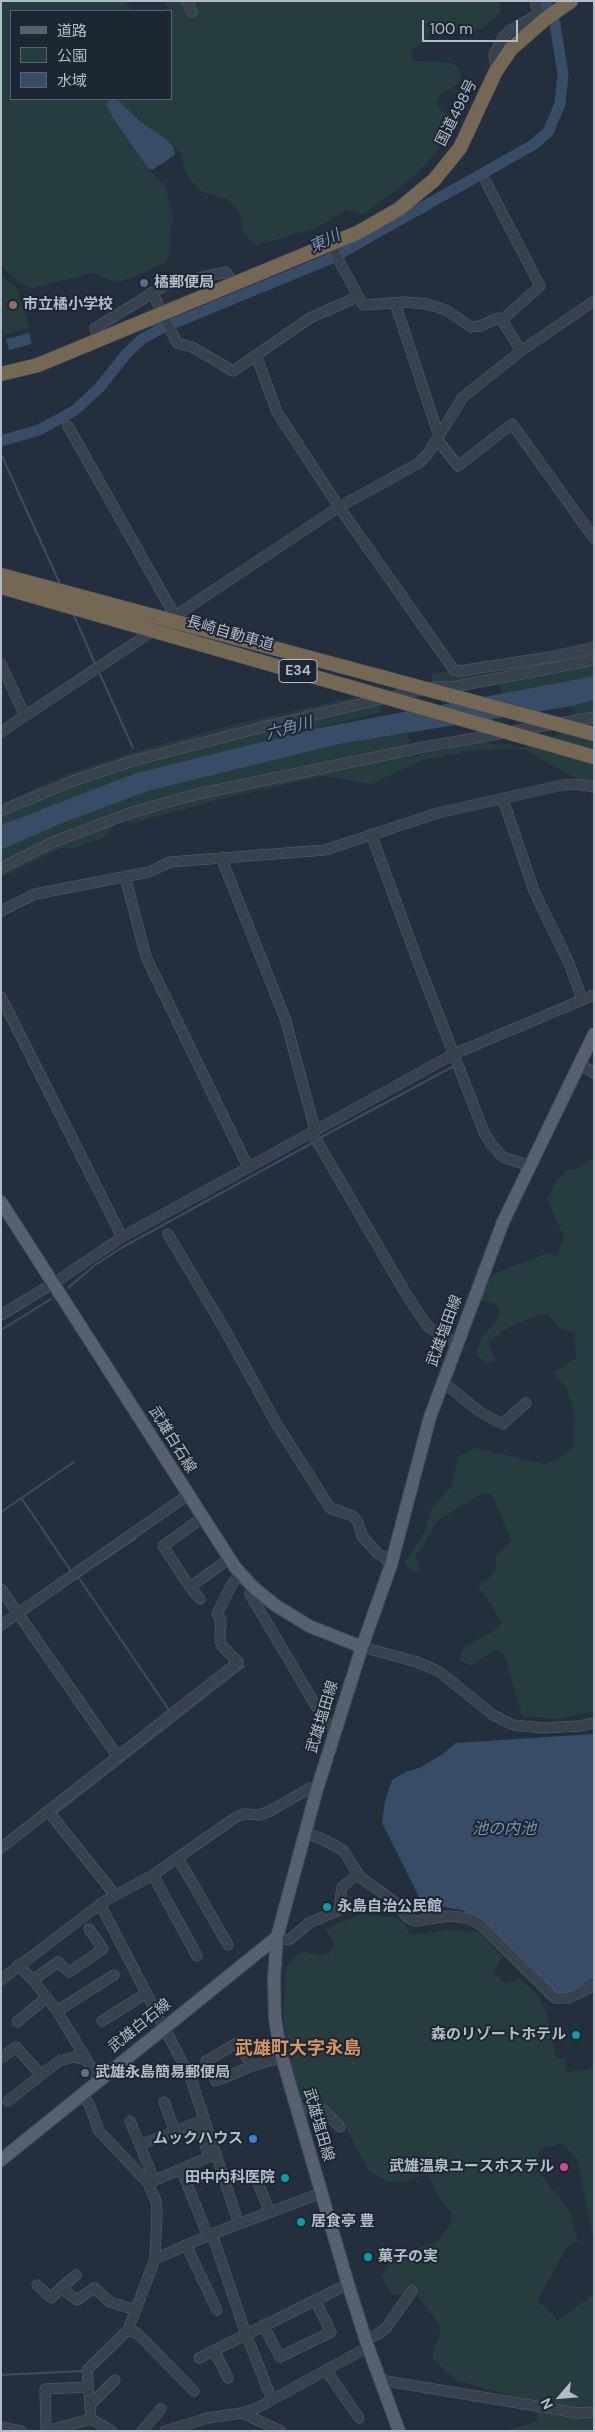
<!DOCTYPE html>
<meta charset="utf-8">
<style>
body{margin:0}
#map{position:relative;width:595px;height:2432px;overflow:hidden;background:#242f3e;font-family:"DM Sans","Noto Sans JP",sans-serif}
canvas{display:block}
.frame{position:absolute;inset:0;border:2px solid #b4bcc9;pointer-events:none}
.legend{position:absolute;left:10px;top:10px;width:162px;height:90px;box-sizing:border-box;background:#1d2633;border:1px solid #59626f;margin:0;padding:6px 9px;list-style:none;font-size:15px;color:#b4bcc9}
.legend li{display:flex;align-items:center;gap:10px;height:25px}
.legend b{width:25px;border:1px solid #59626f}
.north{position:absolute;left:535px;top:2372px;width:50px;height:50px;-webkit-text-stroke:4px #1d2633;paint-order:stroke;rotate:243deg;font-size:14px;font-weight:700;line-height:20px;text-align:center;color:#b4bcc9}
.north::after{content:'';display:block;margin:auto;width:18px;height:22px;background:#b4bcc9;clip-path:polygon(50% 0,100% 100%,50% 72%,0 100%)}
.scale{position:absolute;left:422px;top:20px;width:96px;height:22px;box-sizing:border-box;border:2px solid #b4bcc9;border-top:0;padding-left:6px;font-size:15px;line-height:18px;white-space:nowrap;color:#b4bcc9;-webkit-text-stroke:4px #1d2633;paint-order:stroke}
</style>
<div id="map">
<canvas width="595" height="2432"></canvas>
<div class="frame"></div>
<ul class="legend">
<li><b style="height:6px;background:#56606e"></b>道路</li>
<li><b style="height:14px;background:#263c3f"></b>公園</li>
<li><b style="height:14px;background:#394c67"></b>水域</li>
</ul>
<div class="north">N</div>
<div class="scale">100 m</div>
</div>
<script>
const context = document.querySelector('canvas').getContext('2d');
context.lineJoin = 'round';
function paint(path, color) { context.fillStyle = color; context.fill(path, 'evenodd'); }
const poly = rows => new Path2D(rows.map(r => 'M' + r).join(''));
function trace(path, color, width, dash) { context.strokeStyle = color; context.lineWidth = width; context.lineCap = dash ? 'butt' : 'round'; context.setLineDash(dash || []); context.stroke(path); }
function label(font, color, halo, rows, align = 'center') {
  context.font = font + ' "DM Sans","Noto Sans JP",sans-serif'; context.lineWidth = 4; context.setLineDash([]); context.textBaseline = 'middle'; context.strokeStyle = halo; context.fillStyle = color; for (const [text, x, y, turn = 0] of rows) {
    context.save(); context.translate(x, y); context.rotate((+turn || 0) * Math.PI / 180); context.textAlign = isNaN(turn) ? turn : align; if (halo) context.strokeText(text, 0, 0); context.fillText(text, 0, 0); context.restore();
  }
}
paint(poly([
 [1,1,126,1,131,11,11,11,11,99,110,99,106,104,115,121,148,168,166,188,173,216,169,256,165,263,128,279,116,282,93,273,32,288,18,282,1,266],
 [164,1,501,1,500,13,482,29,434,34,411,51,414,61,452,63,460,69,461,75,458,84,441,94,436,102,440,110,454,117,454,132,417,174,363,215,346,210,316,228,258,245,251,242,243,233,242,219,236,208,227,199,202,192,193,183,185,172,181,154,166,139,141,122,117,99,171,99,171,11,167,11],
 [1,276,15,286,30,328,1,336],
 [594,650,594,676,585,678,502,693,496,676,453,685,433,684,432,673,448,672,453,675,551,660],
 [356,697,378,704,382,712,136,773,1,825,1,804,70,773,131,753,239,723],
 [594,700,594,782,572,776,523,749,477,750,423,760,371,784,323,776,217,800,130,824,127,820,115,825,106,837,73,848,61,848,1,877,1,850,60,824,148,791,339,744,408,733,413,757,480,741,496,745,509,744,523,748,575,728,572,706],
 [594,1158,594,1712,556,1719,522,1716,506,1660,501,1652,496,1650,471,1665,458,1660,464,1647,494,1631,501,1623,491,1604,479,1588,480,1583,489,1578,496,1570,496,1557,511,1540,493,1496,488,1493,479,1495,437,1521,423,1547,415,1554,420,1572,411,1571,405,1562,424,1533,432,1508,451,1487,458,1458,461,1455,475,1448,545,1464,563,1456,574,1446,573,1430,575,1420,571,1401,567,1389,553,1373,576,1358,574,1333,558,1328,549,1315,539,1315,511,1326,492,1339,489,1343,496,1361,487,1363,477,1356,477,1351,482,1337,499,1317,500,1312,495,1303,480,1301,487,1282,493,1274,548,1253,557,1256,564,1237,547,1199,556,1181,567,1170,577,1169],
 [361,1914,395,1917,403,1922,410,1935,449,1930,479,1932,502,1957,493,1973,505,1983,520,1979,539,1996,546,2012,557,2058,565,2058,566,2072,594,2068,594,2243,578,2160,562,2144,541,2148,533,2165,570,2212,578,2241,566,2248,538,2300,557,2320,594,2294,594,2431,505,2431,537,2421,538,2403,456,2380,433,2359,434,2348,441,2329,436,2320,417,2295,392,2294,381,2277,392,2260,410,2250,437,2242,452,2222,451,2212,441,2200,429,2177,424,2175,405,2182,389,2182,369,2172,347,2130,324,2103,303,2100,299,2097,290,2073,283,2014,287,1967,296,1956,300,1954,305,1952,320,1956,329,1953,334,1942,325,1929]
]), '#263c3f');
paint(poly([
 [110,99,117,99,141,122,166,139,174,148,175,155,152,170,148,168,115,121,106,104],
 [29,333,32,344,9,350,6,339],
 [594,676,594,700,572,706,339,744,148,791,60,824,1,850,1,825,136,773,314,729],
 [594,1734,594,1978,565,1995,554,1993,475,1918,462,1910,431,1905,419,1897,382,1823,385,1801,392,1780,406,1772,421,1767,443,1754,456,1743]
]), '#394c67');
trace(poly([
 [1,454,60,584],
 [73,613,95,664],
 [99,672,133,748],
 [320,1138,452,1067],
 [68,1288,95,1265,123,1247,314,1142],
 [1,1330,51,1299],
 [22,1499,71,1571],
 [1,1512,74,1462],
 [96,1565,136,1538],
 [78,1577,169,1710],
 [55,1814,244,1666],
 [1,2375,83,2371]
]), '#394c67', 2);
trace(poly([
 [1,441,39,430,74,411,99,388,127,353,142,339,160,329,332,258,533,145,548,132,560,104,563,74,555,24,546,1]
]), '#394c67', 11);
const minor = poly([
 [187,1,192,12],
 [535,1,539,14],
 [496,71,494,55,503,37,509,31,539,14,544,20],
 [330,244,363,305,405,302,427,304,446,310,471,327,480,326,498,318,502,320,540,286,486,182],
 [152,292,177,343,192,347,233,371,310,318,357,297],
 [395,303,436,427,440,434,463,397,521,351,594,301],
 [502,320,521,351],
 [99,340,95,328,166,285,226,272,234,284],
 [256,355,277,412,339,507,454,670,459,671,550,657,594,647],
 [68,426,175,616],
 [437,439,458,466,512,424,594,538],
 [1,664,25,716],
 [1,732,339,507,419,463,427,455,440,434],
 [503,799,534,891,569,963,582,999],
 [1,811,73,781,133,761,259,728,433,687,453,687,594,660],
 [371,834,421,970,484,1132,491,1144,503,1157,530,1166],
 [221,857,285,1018,314,1126,314,1136,406,1294,428,1327,458,1344],
 [1,868,53,842,133,812,193,795,424,747,594,717],
 [125,876,146,957,248,1167],
 [1,911,35,894,149,872,170,862,325,850,438,813,562,785,577,784,594,787],
 [1,997,122,1237],
 [580,1064,594,1073],
 [168,1234,225,1330,276,1423,330,1508,353,1516,358,1522,362,1536,378,1554,383,1556,391,1565],
 [1,1315,57,1281,122,1237,454,1054,594,995],
 [444,1383,480,1412,502,1424,526,1403],
 [202,1518,163,1546,190,1587,229,1559],
 [190,1587,200,1599],
 [254,1588,250,1594,326,1723,336,1728],
 [1,1589,118,1757],
 [1,1625,188,1495],
 [362,1647,417,1662,440,1672,493,1715,513,1725,543,1728,579,1726,594,1723],
 [49,1812,115,1895],
 [305,1833,320,1838,343,1850,360,1877,395,1902,407,1917,415,1921,449,1916,467,1918,482,1926,555,1998,568,1998,594,1986],
 [1,1848,238,1662,222,1646,220,1640,221,1620,217,1614,232,1584,241,1573],
 [178,1858,228,1945],
 [153,1875,197,1956],
 [100,1904,191,2079,239,2224],
 [277,1937,289,1940,309,1923,339,1910,342,1887,358,1874],
 [18,1965,33,1980,57,2011,99,2080],
 [1,1980,103,1902,153,1875,236,1817,244,1814,259,1815,270,1811,310,1788,317,1789],
 [33,1980,58,1962,69,1972,103,1949,89,1929],
 [57,2011,114,1975],
 [102,2021,145,1994],
 [17,2022,46,1998],
 [3,2057,16,2047,41,2075],
 [252,2066,237,2043,206,2061,216,2081,252,2066,282,2057],
 [81,2095,89,2104,99,2131,148,2183,156,2201,157,2211,155,2259,128,2330,87,2370,91,2419],
 [8,2101,59,2061,74,2057,87,2060],
 [164,2102,175,2131],
 [296,2109,322,2109,340,2127],
 [130,2121,154,2180],
 [140,2145,198,2122,209,2157,148,2183],
 [181,2169,208,2236],
 [256,2179,270,2212],
 [186,2245,217,2310],
 [155,2259,212,2234],
 [37,2285,51,2298,61,2288,77,2300,94,2288,110,2302,136,2310],
 [61,2288,76,2275],
 [263,2325,280,2357,331,2332,315,2300],
 [128,2330,137,2333,194,2391],
 [365,2340,380,2333,386,2328,412,2291],
 [214,2350,228,2378],
 [199,2358,348,2284],
 [326,2370,359,2418],
 [380,2380,578,2413,594,2412],
 [272,2400,246,2334,212,2234,321,2193],
 [90,2405,115,2380],
 [242,2413,281,2431],
 [1,2427,21,2431],
 [46,2431,45,2389,88,2387],
 [46,2431,91,2419,112,2431],
 [142,2431,161,2409],
 [165,2431,208,2418,242,2413,257,2408,368,2347]
]);
const major = poly([
 [1,1202,235,1567,254,1588,275,1605,309,1626,362,1647],
 [1,2160,277,1937],
 [399,2431,368,2347,348,2284,281,2054,275,2019,274,1978,277,1937,317,1789,362,1647,391,1565,430,1417,503,1222,594,1034]
]);
const highway = poly([
 [1,374,38,365,330,244,357,233,399,209,434,180,460,148,496,71,511,49,544,20,571,1]
]);
trace(minor, '#565f6c', 11);
trace(major, '#414a57', 14);
trace(highway, '#434c59', 15);
trace(minor, '#38414e', 10);
trace(major, '#56606e', 12);
trace(highway, '#746855', 14);
const highwayBridge = poly([
 [1,575,594,734],
 [1,587,594,757]
]);
trace(highwayBridge, '#434c59', 15, []);
trace(highwayBridge, '#746855', 14);
for (const [x, y, r, color] of [
 [144,283,5,"#5c6f8a"],
 [13,305,5,"#8d6e63"],
 [327,1907,5,"#0f9aa8"],
 [576,2035,5,"#0f9aa8"],
 [85,2073,5,"#5c6f8a"],
 [253,2139,5,"#3f7fe0"],
 [564,2167,5,"#d1479c"],
 [285,2178,5,"#0f9aa8"],
 [301,2222,5,"#0f9aa8"],
 [368,2257,5,"#0f9aa8"]
]) { const dot = new Path2D(); dot.arc(x, y, r, 0, 2 * Math.PI); context.fillStyle = color; context.fill(dot); trace(dot, '#1d2633', 2); }
for (const [x, y, w] of [
 [298,671,38]
]) { const box = new Path2D(); box.roundRect(x - w / 2, y - 11.5, w, 23, 4); context.fillStyle = '#1d2633'; context.fill(box); trace(box, '#b4bcc9', 1); }
label('bold 14px', '#b4bcc9', null, [
 ["E34",298,671]
]);
label('15px', '#b4bcc9', '#1d2633', [
 ["国道498号",457,113,-63],
 ["長崎自動車道",230,634,16],
 ["武雄塩田線",445,1331,-70],
 ["武雄白石線",172,1440,58],
 ["武雄塩田線",323,1717,-73],
 ["武雄白石線",140,2026,-39],
 ["武雄塩田線",318,2125,74]
]);
label('bold 15px', '#b4bcc9', '#1d2633', [
 ["橘郵便局",154,283],
 ["市立橘小学校",23,305],
 ["永島自治公民館",337,1907],
 ["森のリゾートホテル",566,2035,"right"],
 ["武雄永島簡易郵便局",95,2073],
 ["ムックハウス",243,2139,"right"],
 ["武雄温泉ユースホステル",554,2167,"right"],
 ["田中内科医院",275,2178,"right"],
 ["居食亭 豊",311,2222],
 ["菓子の実",378,2257]
], 'left');
label('italic 16px', '#7c92b1', '#1d2633', [
 ["東川",325,242,-26],
 ["六角川",289,729,-15],
 ["池の内池",504,1830]
]);
label('bold 18px', '#d59563', '#1d2633', [
 ["武雄町大字永島",298,2049]
]);
</script>
